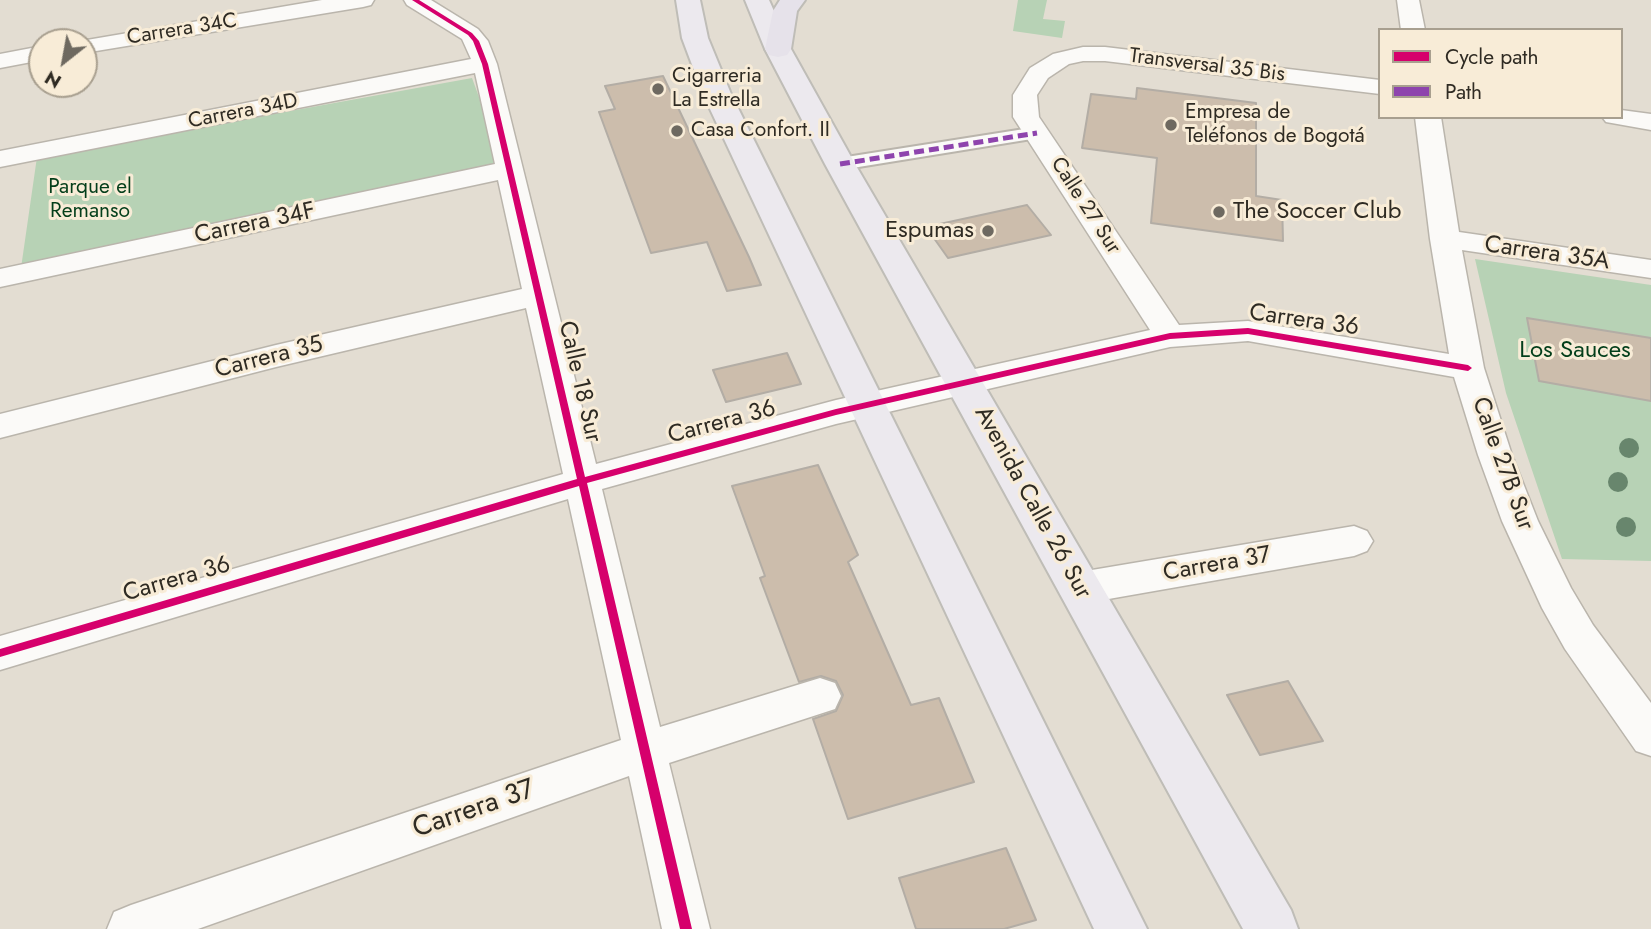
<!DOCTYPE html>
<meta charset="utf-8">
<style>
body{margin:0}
#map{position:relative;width:1651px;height:929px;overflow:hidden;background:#e3ddd2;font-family:Jost,sans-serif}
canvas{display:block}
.legend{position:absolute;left:1378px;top:28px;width:245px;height:91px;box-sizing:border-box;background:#f8ecd7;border:2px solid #a89f8f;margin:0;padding:9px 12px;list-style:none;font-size:21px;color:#2f2b23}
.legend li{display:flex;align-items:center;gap:14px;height:35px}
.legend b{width:35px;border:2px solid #a89f8f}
.north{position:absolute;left:28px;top:28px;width:70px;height:70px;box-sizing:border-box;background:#f8ecd7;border:2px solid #a89f8f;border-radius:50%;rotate:211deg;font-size:19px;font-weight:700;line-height:28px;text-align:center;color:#2f2b23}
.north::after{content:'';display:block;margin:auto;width:24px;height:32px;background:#6e6960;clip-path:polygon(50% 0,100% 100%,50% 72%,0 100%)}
</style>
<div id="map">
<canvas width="1651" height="929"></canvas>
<ul class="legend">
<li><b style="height:9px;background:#d6006c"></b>Cycle path</li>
<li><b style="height:9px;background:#8e44ad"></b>Path</li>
</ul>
<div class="north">N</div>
</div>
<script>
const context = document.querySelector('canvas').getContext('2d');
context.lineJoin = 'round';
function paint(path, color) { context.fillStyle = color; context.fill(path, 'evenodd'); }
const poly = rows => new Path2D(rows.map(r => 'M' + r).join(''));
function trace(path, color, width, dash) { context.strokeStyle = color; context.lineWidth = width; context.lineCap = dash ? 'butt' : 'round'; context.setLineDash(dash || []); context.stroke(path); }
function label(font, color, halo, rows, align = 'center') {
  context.font = font + ' Jost,sans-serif'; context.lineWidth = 6; context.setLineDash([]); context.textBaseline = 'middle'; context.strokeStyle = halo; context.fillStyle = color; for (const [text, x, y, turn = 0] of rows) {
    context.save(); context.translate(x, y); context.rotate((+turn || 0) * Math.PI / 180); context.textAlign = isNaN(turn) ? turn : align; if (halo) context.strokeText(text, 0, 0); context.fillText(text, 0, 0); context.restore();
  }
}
paint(poly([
 [1018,0,1047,0,1043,19,1065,21,1062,38,1013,31],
 [472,78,505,168,21,268,37,157],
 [1475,259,1651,285,1651,561,1562,559,1506,393]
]), '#b7d2b5');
const building = poly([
 [663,76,749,257,761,285,727,291,707,242,651,253,599,112,615,109,605,86,663,76],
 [1137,88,1256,103,1256,196,1282,200,1283,241,1151,223,1157,158,1082,148,1091,94,1136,99,1137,88],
 [1027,205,1051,235,948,258,926,227,1027,205],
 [1527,318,1651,338,1651,401,1539,381,1527,318],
 [787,353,801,384,726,402,713,370,787,353],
 [818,465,858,555,848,562,911,705,939,698,974,782,848,819,813,719,836,711,843,695,836,681,821,676,799,682,760,578,765,576,732,486,818,465],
 [1288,681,1323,741,1260,755,1227,695,1288,681],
 [1006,848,1036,920,1004,929,916,929,899,878,1006,848]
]);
paint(building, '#ccbdac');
trace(building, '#b3ada5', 2);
const pedestrian = poly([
 [1037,127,1047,133,1044,137,840,170,833,168,830,164,833,160,840,158,1037,127]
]);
const minor = poly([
 [322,0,374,0,371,5,363,7,84,53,84,42,75,42,322,0],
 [404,0,431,0,478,29,488,41,497,64,596,464,836,400,1150,330,1013,117,1013,95,1030,68,1053,54,1083,47,1105,47,1380,80,1380,94,1105,61,1083,61,1069,64,1048,78,1037,95,1039,117,1179,325,1248,321,1449,354,1430,239,1415,117,1441,117,1459,232,1651,260,1651,278,1462,250,1484,368,1512,455,1538,521,1571,588,1593,625,1651,703,1651,756,1636,751,1565,649,1542,608,1502,521,1478,455,1454,377,1248,341,1170,347,836,424,602,489,660,727,820,678,835,683,841,696,835,709,669,763,710,929,662,929,629,776,198,929,107,929,114,912,131,905,621,740,568,499,0,670,0,636,563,474,526,308,276,367,0,438,0,414,276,345,522,289,498,180,0,287,0,269,495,164,475,73,0,167,0,151,471,59,462,39,407,5,404,0],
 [1397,0,1419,0,1425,30,1401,30,1397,0],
 [42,46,42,60,0,68,0,54,42,46],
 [1621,110,1651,114,1651,130,1606,122,1602,117,1621,117,1621,110],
 [1354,526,1367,531,1373,541,1367,551,1354,556,1080,604,1066,599,1061,588,1066,577,1080,572,1354,526]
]);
const primary = poly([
 [676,0,700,0,708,38,731,94,1147,929,1094,929,703,94,682,38,676,0],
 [745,0,769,0,791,49,855,164,1291,910,1298,929,1243,929,825,164,765,49,745,0]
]);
const trunk = poly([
 [780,0,805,0,797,11,791,49,787,55,778,57,769,55,765,49,773,11,780,0]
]);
trace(pedestrian, '#bab5ac', 4);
trace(minor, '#bab5ac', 3);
trace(primary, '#bfbdb7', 4);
trace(trunk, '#bfbdb7', 4);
paint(pedestrian, '#fbfaf8');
paint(minor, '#fbfaf8');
paint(primary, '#ece9ee');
paint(trunk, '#e6e2ea');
trace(poly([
 [840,164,1037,133]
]), '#8e44ad', 5, [10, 5]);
paint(poly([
 [412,0,419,0,472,33,479,41,488,64,585,477,836,409,1170,333,1248,328,1468,365,1472,368,1468,371,1248,334,1170,339,836,415,587,483,692,929,680,929,579,486,0,657,0,649,577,479,482,64,473,41,468,35,412,0]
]), '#d6006c');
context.fillStyle = '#68866d';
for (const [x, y] of [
 [1629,448],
 [1618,482],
 [1626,527]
]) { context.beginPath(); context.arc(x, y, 10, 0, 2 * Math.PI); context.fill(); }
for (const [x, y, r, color] of [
 [658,89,7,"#6e6960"],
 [1171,125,7,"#6e6960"],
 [677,131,7,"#6e6960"],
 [1219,212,7,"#6e6960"],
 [988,231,7,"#6e6960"]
]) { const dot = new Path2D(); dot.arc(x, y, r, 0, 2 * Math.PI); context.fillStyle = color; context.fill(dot); trace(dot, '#f8ecd7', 2.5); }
label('21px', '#2f2b23', '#f8ecd7', [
 ["Carrera 34C",182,30,-9],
 ["Transversal 35 Bis",1207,66,7],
 ["Carrera 34D",243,112,-11],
 ["Calle 27 Sur",1085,206,57]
]);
label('21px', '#2f2b23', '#f8ecd7', [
 ["Cigarreria",672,77],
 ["La Estrella",672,101],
 ["Empresa de",1185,113],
 ["Teléfonos de Bogotá",1185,137],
 ["Casa Confort. II",691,131]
], 'left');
label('21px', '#033e1a', '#f8ecd7', [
 ["Parque el",90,188],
 ["Remanso",90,212]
]);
label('24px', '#2f2b23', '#f8ecd7', [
 ["The Soccer Club",1233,212],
 ["Espumas",974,231,"right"]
], 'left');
label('24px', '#2f2b23', '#f8ecd7', [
 ["Carrera 34F",255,224,-12],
 ["Carrera 35A",1547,254,8],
 ["Carrera 36",1304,321,8],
 ["Carrera 35",269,358,-14],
 ["Calle 18 Sur",579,382,77],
 ["Carrera 36",722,423,-15],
 ["Calle 27B Sur",1502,464,70],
 ["Avenida Calle 26 Sur",1032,503,61],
 ["Carrera 37",1217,565,-10],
 ["Carrera 36",177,580,-16]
]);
label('24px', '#033e1a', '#f8ecd7', [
 ["Los Sauces",1575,351]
]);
label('28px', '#2f2b23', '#f8ecd7', [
 ["Carrera 37",474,810,-19]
]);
</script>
